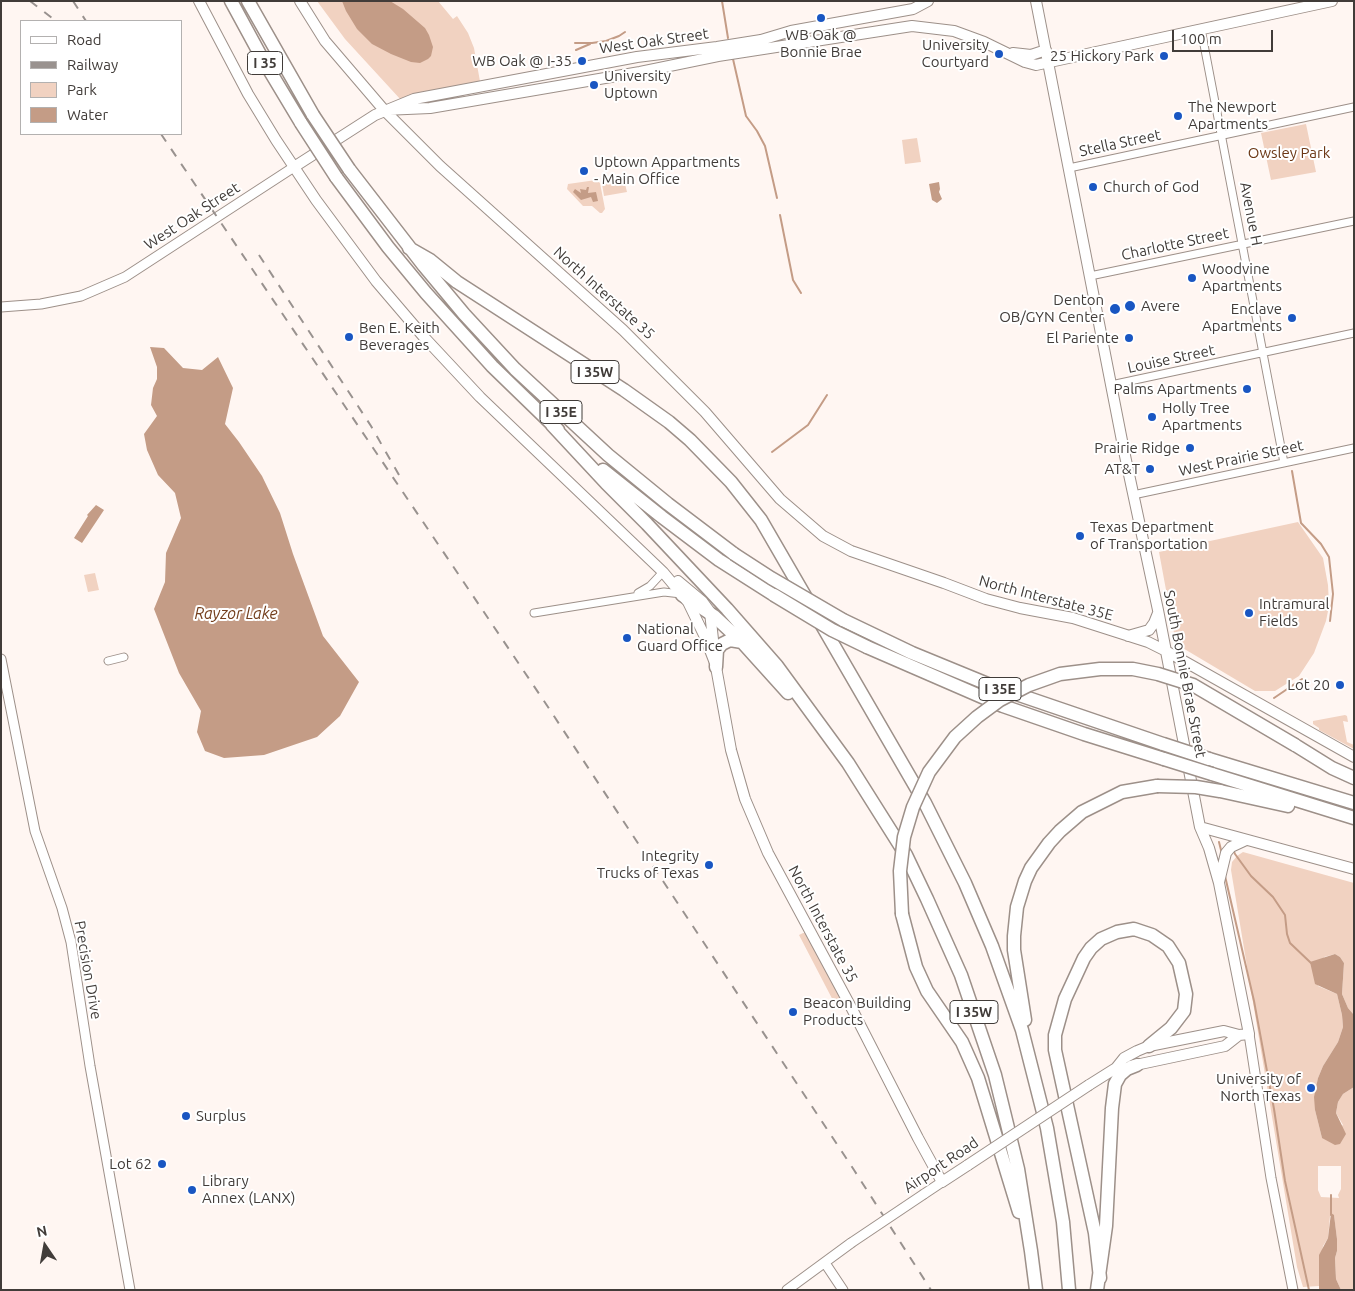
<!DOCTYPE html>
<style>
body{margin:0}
#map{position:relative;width:1355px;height:1291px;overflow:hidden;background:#fff6f2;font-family:Ubuntu,sans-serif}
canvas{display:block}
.frame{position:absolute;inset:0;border:2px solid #413c39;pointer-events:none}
.legend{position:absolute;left:20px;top:20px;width:162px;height:115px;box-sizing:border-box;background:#fff;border:1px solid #b3b1b0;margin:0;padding:6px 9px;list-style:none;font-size:15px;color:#413c39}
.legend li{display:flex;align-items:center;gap:10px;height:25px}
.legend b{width:25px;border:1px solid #b3b1b0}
.north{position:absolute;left:20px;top:1221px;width:50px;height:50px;-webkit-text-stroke:4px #fff;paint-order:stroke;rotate:348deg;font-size:14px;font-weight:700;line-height:20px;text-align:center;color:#413c39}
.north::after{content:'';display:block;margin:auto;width:18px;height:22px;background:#413c39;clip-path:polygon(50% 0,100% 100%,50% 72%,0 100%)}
.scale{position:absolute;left:1172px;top:30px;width:101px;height:22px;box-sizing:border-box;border:2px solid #413c39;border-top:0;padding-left:6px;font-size:15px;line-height:18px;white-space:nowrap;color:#413c39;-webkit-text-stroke:4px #fff;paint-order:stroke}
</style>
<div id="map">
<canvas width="1355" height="1291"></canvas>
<div class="frame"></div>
<ul class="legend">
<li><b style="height:6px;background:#fff"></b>Road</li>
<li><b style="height:6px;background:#99928f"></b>Railway</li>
<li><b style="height:14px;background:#f1d2c1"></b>Park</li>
<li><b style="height:14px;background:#c49c86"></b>Water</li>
</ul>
<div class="north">N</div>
<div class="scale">100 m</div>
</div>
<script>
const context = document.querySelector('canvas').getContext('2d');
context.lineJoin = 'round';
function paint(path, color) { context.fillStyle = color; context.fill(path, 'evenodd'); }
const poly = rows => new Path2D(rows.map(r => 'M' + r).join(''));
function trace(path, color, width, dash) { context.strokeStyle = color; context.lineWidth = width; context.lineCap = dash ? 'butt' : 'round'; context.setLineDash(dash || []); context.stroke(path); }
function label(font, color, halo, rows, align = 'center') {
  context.font = font + ' Ubuntu,sans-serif'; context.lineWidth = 4; context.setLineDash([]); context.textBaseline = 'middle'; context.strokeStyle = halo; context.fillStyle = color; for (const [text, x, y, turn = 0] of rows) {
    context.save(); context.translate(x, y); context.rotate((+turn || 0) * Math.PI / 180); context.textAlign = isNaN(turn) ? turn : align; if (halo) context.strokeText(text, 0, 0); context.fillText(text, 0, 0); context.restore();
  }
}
paint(poly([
 [317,1,438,1,453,19,457,16,468,33,474,48,481,87,401,100,345,39],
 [1306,124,1316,172,1271,180,1261,133],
 [917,138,921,162,905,164,902,140],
 [596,180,600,183,605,209,602,213,600,213,592,206,583,206,567,189,568,184],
 [624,180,627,192,604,196,602,184],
 [1298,522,1323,558,1328,585,1329,606,1326,621,1314,653,1299,676,1275,691,1255,691,1176,644,1159,552],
 [95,573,99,590,88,592,84,575],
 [1345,715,1347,716,1348,722,1343,721,1347,742,1354,745,1354,749,1319,730,1319,728,1313,724,1313,721],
 [1243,852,1354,883,1354,1015,1348,1008,1342,994,1344,963,1340,957,1335,954,1324,957,1318,986,1337,994,1342,1015,1343,1027,1338,1042,1323,1066,1318,1078,1315,1110,1322,1138,1343,1125,1336,1113,1338,1102,1343,1094,1354,1087,1354,1290,1341,1290,1336,1279,1335,1258,1337,1251,1337,1239,1334,1215,1330,1216,1328,1238,1323,1246,1319,1273,1320,1280,1319,1286,1303,1287,1297,1267,1231,870,1232,862,1237,856],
 [1318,1166,1341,1166,1341,1189,1338,1195,1339,1198,1321,1197,1318,1190],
 [803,933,806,933,844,1001,841,1008,838,1010,799,935]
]), '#f1d2c1');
paint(poly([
 [342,1,390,1,403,9,425,28,429,35,433,47,431,56,428,59,420,63,411,62,391,54,372,44,357,29,346,11],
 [939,182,940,189,939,192,942,199,937,203,932,200,929,184],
 [587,187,589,187,588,193,596,192,598,201,593,202,591,197,581,200,573,192,575,189,581,193,580,189,586,190],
 [150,347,164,348,183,368,202,370,218,357,233,388,225,424,239,442,262,476,280,513,293,554,323,636,359,682,340,716,317,737,264,755,224,758,205,751,197,732,201,711,179,673,154,609,165,582,166,553,181,518,175,493,158,475,147,450,144,434,157,416,151,405,153,388,157,379,157,367],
 [96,505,104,510,82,543,74,538,88,516,87,515],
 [1335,954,1340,957,1344,963,1342,994,1348,1008,1354,1015,1354,1087,1343,1094,1338,1102,1336,1113,1346,1134,1340,1144,1335,1145,1322,1138,1315,1110,1314,1097,1318,1078,1323,1066,1338,1042,1343,1027,1342,1015,1337,994,1315,984,1310,962],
 [1331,1213,1334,1215,1337,1239,1337,1251,1335,1258,1336,1279,1341,1290,1319,1290,1319,1255,1328,1238]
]), '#c49c86');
trace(poly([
 [722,1,728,38],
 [575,43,592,43,606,41,619,36,625,32],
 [576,50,590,44],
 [733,59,746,116,757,131,765,146,777,198],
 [780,215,793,280,801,293],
 [772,452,808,425,827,395],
 [1292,471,1301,523,1321,544,1329,557,1333,594,1330,621],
 [1274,698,1302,679],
 [1219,842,1222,854],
 [1233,849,1235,854,1251,876,1273,897,1285,915,1287,934,1290,943,1311,963],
 [1225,876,1254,1001,1274,1109,1285,1181,1309,1290],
 [1331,1195,1331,1215]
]), '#c49c86', 2);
const minor = poly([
 [1201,29,1284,463],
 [1069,168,1354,107],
 [1090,276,1354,221],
 [1111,385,1354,333],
 [1133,495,1354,448],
 [638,593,650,586,663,572],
 [534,613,664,592,681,594],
 [108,661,124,657]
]);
const tertiary = poly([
 [1,307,41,304,81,296,125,277,294,167],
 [1,659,35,831,62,908,71,942,90,1066,130,1290],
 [1249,1034,1271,1178,1293,1290],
 [924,1194,942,1182],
 [825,1263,843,1290],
 [787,1290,851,1243]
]);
const secondary = poly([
 [199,1,248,94,276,140,316,200,376,281,423,336,480,397,663,572,688,602,705,637,715,663],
 [300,1,325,41,384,110,440,166,623,330,705,412,780,499,823,536,851,551,944,583,986,599,1020,608,1073,618,1148,642,1166,651,1354,757],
 [1036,1,1124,451,1158,610,1200,827,1209,848,1219,883,1249,1034,1239,1035,1224,1031,1149,1046,1137,1051,1124,1058,1116,1068,1089,1085],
 [1013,53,1031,55,1046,50],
 [384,110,430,108,640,72,718,56,912,26,954,31,984,42,1025,62,1036,65,1332,1],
 [294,167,375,115,414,99,637,57,717,47,761,40,791,31,913,9,928,1],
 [678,581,702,601,710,612,716,667,731,750,745,799,768,853,852,1009,918,1138,942,1182,968,1165],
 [1128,636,1149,630,1154,623,1158,613],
 [1200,827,1354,869],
 [1219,882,1226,853,1231,847,1246,840],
 [1131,1066,1225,1046,1239,1035]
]);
const motorway = poly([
 [231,1,262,58,301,123],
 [248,1,313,115],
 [349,169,424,266,464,314,515,369,608,455,668,504,734,554],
 [336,177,388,247,426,293,492,366,558,430],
 [409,248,430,260,457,282,624,390,669,422,690,440,731,482,761,520,925,803,965,883,992,946,1022,1030,1047,1128,1063,1222,1069,1290],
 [552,425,606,483,647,524,727,609,777,666,848,763,906,855,927,899,961,975,995,1075,1018,1169,1031,1251,1036,1290],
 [603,470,662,517,719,560,774,595],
 [682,595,714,616,742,642,788,693],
 [843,620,912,653,990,685,1163,744],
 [867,647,1003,706,1084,734,1164,759],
 [716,667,717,650,722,644,730,640,742,642],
 [1295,745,1332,768,1354,778],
 [1209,759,1354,803],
 [1212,774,1354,818],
 [1220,791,1288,806],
 [902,914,916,967,927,991,962,1042,978,1078,1019,1212],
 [1025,1020,1014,950,1014,936,1017,907,1025,881,1031,868,1049,843,1060,831,1082,812,1122,792,1157,786],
 [1100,1278,1095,1233,1055,1050,1055,1035,1065,999,1084,958,1091,948,1101,939,1117,932,1134,929,1152,935,1168,946,1179,963,1186,994,1184,1011,1171,1028,1149,1046],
 [1097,1290,1106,1226,1112,1108,1115,1084,1120,1075,1127,1069,1137,1065]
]);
trace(minor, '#9d9089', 9);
trace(tertiary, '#9d9089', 11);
trace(secondary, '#9d9089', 12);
trace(motorway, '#9d9089', 15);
trace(minor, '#fff', 7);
trace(tertiary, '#fff', 9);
trace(secondary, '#fff', 10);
trace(motorway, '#fff', 12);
trace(poly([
 [30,1,56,21],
 [73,1,86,21],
 [161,134,544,701,854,1170,931,1290],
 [259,255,371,426,399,475]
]), '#99928f', 2, [9, 9]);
const tertiaryBridge = poly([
 [851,1243,924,1194]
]);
const secondaryBridge = poly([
 [968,1165,1089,1085]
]);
const motorwayBridge = poly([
 [313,115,349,169],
 [301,123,336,177],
 [734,554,771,578,843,620],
 [774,595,832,630,867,647],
 [1163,744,1209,759],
 [1164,759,1212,774],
 [1157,786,1196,787,1220,791],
 [902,914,900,871,904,837,913,807,929,772,955,737,977,717,1000,700,1029,685,1060,674,1100,669,1133,669,1158,674,1193,685,1295,745]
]);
trace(tertiaryBridge, '#9d9089', 11, []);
trace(secondaryBridge, '#9d9089', 12, []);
trace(motorwayBridge, '#9d9089', 15, []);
trace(tertiaryBridge, '#fff', 9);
trace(secondaryBridge, '#fff', 10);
trace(motorwayBridge, '#fff', 12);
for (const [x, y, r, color] of [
 [821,18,5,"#1956c2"],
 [999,54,5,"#1956c2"],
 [1164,56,5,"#1956c2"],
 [582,61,5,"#1956c2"],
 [594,85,5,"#1956c2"],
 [1178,116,5,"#1956c2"],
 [584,171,5,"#1956c2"],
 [1093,187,5,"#1956c2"],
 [1192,278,5,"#1956c2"],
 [1130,306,6,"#1956c2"],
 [1115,309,6,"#1956c2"],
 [1292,318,5,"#1956c2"],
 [349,337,5,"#1956c2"],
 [1129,338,5,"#1956c2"],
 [1247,389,5,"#1956c2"],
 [1152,417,5,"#1956c2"],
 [1190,448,5,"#1956c2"],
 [1150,469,5,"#1956c2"],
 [1080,536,5,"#1956c2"],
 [1249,613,5,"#1956c2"],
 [627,638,5,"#1956c2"],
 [1340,685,5,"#1956c2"],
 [709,865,5,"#1956c2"],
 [793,1012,5,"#1956c2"],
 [1311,1088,5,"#1956c2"],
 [186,1116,5,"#1956c2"],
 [162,1164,5,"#1956c2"],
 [192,1190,5,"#1956c2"]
]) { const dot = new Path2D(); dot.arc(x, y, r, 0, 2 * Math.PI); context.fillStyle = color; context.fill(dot); trace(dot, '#fff', 2); }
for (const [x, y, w] of [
 [265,63,35],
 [595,372,48],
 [561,412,42],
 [1000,689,42],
 [974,1012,48]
]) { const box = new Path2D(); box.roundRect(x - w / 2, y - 11.5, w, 23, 4); context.fillStyle = '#fff'; context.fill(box); trace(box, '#413c39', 1); }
label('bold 14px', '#413c39', null, [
 ["I 35",265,63],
 ["I 35W",595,372],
 ["I 35E",561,412],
 ["I 35E",1000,689],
 ["I 35W",974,1012]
]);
label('15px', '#413c39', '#fff', [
 ["WB Oak @",821,35,"center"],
 ["Bonnie Brae",821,52,"center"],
 ["University",989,45,"right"],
 ["Courtyard",989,62,"right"],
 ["25 Hickory Park",1154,56,"right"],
 ["WB Oak @ I-35",572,61,"right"],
 ["University",604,76],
 ["Uptown",604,93],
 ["The Newport",1188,107],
 ["Apartments",1188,124],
 ["Uptown Appartments",594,162],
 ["- Main Office",594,179],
 ["Church of God",1103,187],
 ["Woodvine",1202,269],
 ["Apartments",1202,286],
 ["Denton",1104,300,"right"],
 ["OB/GYN Center",1104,317,"right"],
 ["Avere",1141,306],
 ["Enclave",1282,309,"right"],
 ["Apartments",1282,326,"right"],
 ["Ben E. Keith",359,328],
 ["Beverages",359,345],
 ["El Pariente",1119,338,"right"],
 ["Palms Apartments",1237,389,"right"],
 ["Holly Tree",1162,408],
 ["Apartments",1162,425],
 ["Prairie Ridge",1180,448,"right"],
 ["AT&T",1140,469,"right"],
 ["Texas Department",1090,527],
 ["of Transportation",1090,544],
 ["Intramural",1259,604],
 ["Fields",1259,621],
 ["National",637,629],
 ["Guard Office",637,646],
 ["Lot 20",1330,685,"right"],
 ["Integrity",699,856,"right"],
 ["Trucks of Texas",699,873,"right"],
 ["Beacon Building",803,1003],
 ["Products",803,1020],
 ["University of",1301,1079,"right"],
 ["North Texas",1301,1096,"right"],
 ["Surplus",196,1116],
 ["Lot 62",152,1164,"right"],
 ["Library",202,1181],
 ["Annex (LANX)",202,1198]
], 'left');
label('15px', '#413c39', '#fff', [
 ["West Oak Street",654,41,-8],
 ["Stella Street",1120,143,-12],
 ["Avenue H",1251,214,79],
 ["West Oak Street",192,216,-33],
 ["Charlotte Street",1175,244,-12],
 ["North Interstate 35",604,293,42],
 ["Louise Street",1171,359,-12],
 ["West Prairie Street",1241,458,-12],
 ["North Interstate 35E",1046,598,15],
 ["South Bonnie Brae Street",1185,674,79],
 ["North Interstate 35",823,924,62],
 ["Precision Drive",88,970,80],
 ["Airport Road",941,1165,-34]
]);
label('15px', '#6c3816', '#fff', [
 ["Owsley Park",1289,153]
]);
label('italic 16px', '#743f1d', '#fff', [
 ["Rayzor Lake",236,614]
]);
</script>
